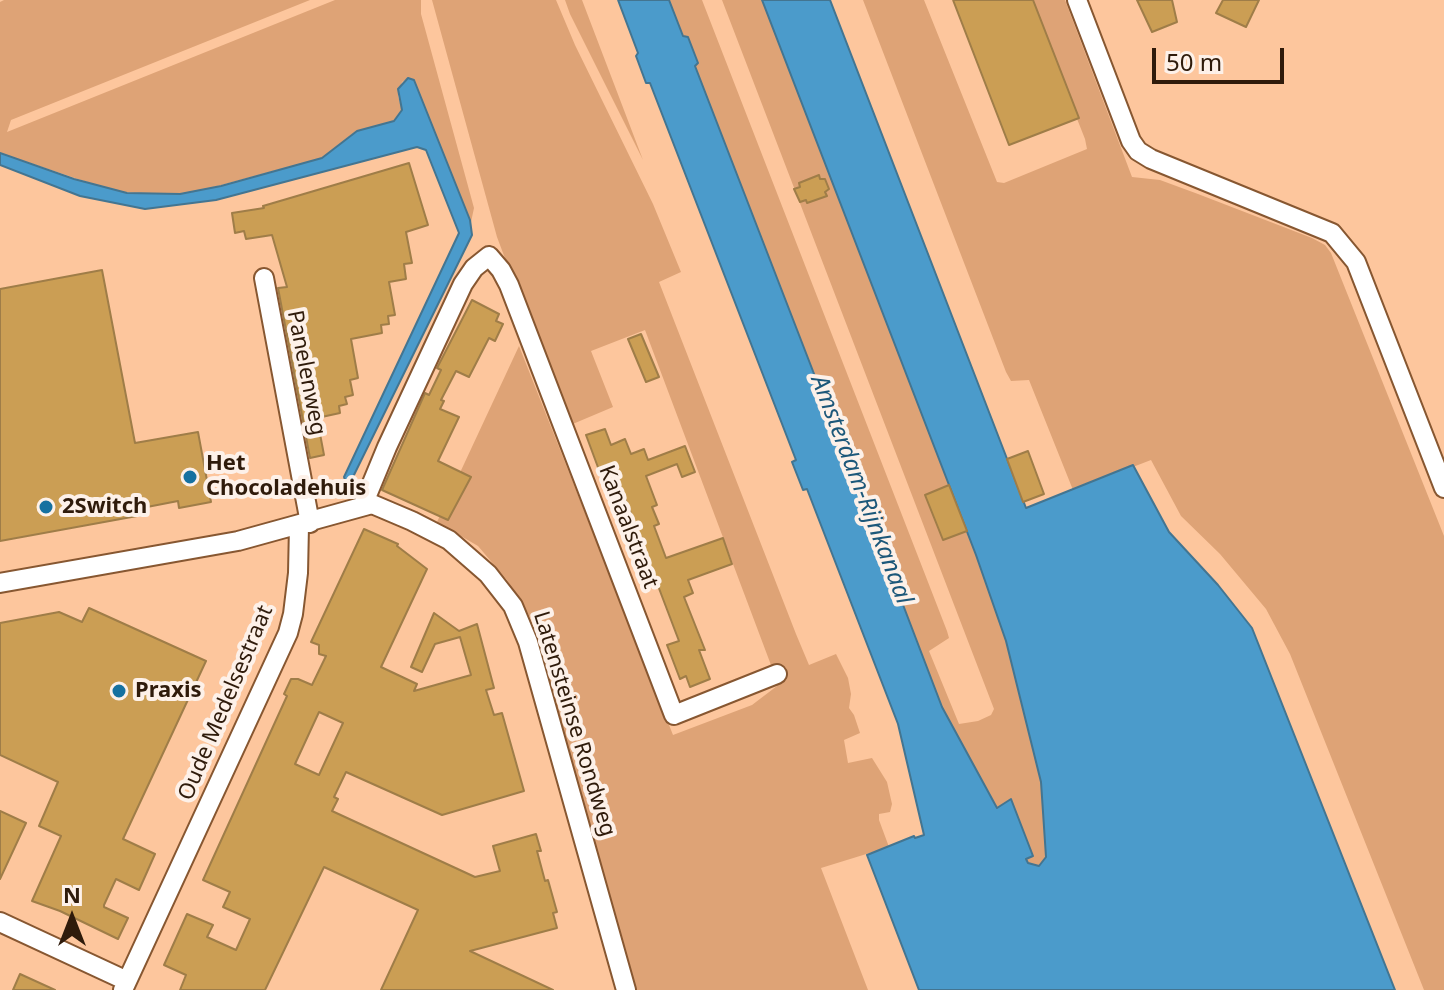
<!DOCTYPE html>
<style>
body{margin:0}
#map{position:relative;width:1444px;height:990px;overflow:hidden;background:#fdc69d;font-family:"Noto Sans",sans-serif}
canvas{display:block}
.north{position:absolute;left:32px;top:878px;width:80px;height:80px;-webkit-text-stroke:6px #fdf1e9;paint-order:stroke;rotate:0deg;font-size:22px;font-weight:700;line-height:32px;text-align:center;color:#2f1b0b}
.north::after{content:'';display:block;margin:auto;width:28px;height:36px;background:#2f1b0b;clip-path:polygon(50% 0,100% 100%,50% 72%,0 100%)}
.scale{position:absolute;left:1152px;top:48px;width:132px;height:36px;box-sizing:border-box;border:4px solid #2f1b0b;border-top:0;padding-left:10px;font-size:24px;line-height:28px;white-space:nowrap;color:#2f1b0b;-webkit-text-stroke:6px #fdf1e9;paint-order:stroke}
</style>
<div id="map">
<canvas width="1444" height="990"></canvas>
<div class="north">N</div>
<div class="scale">50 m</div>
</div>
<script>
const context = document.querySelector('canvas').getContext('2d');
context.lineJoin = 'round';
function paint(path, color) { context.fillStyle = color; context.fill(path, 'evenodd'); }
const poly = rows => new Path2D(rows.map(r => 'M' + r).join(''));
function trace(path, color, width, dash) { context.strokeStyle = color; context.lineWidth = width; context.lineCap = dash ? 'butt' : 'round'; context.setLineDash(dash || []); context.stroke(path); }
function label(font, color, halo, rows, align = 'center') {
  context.font = font + ' "Noto Sans",sans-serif'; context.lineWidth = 8; context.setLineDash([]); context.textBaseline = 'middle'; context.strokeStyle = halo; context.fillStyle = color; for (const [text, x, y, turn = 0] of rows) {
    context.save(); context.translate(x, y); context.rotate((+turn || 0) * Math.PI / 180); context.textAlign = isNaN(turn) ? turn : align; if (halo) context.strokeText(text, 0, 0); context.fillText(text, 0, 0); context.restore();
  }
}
paint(poly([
 [4,0,310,0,11,120,7,132,335,0,421,0,421,14,474,208,471,222,414,80,408,78,402,82,398,96,402,110,394,121,352,134,322,158,195,192,155,195,114,191,0,153,0,2],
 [432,0,556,0,575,45,653,204,681,272,659,282,796,634,809,665,836,654,848,678,851,694,849,708,854,715,860,733,844,740,848,763,872,758,887,782,892,804,890,812,879,814,879,820,889,847,821,868,868,990,632,990,535,625,507,580,478,546,437,522,519,346,673,735,752,705,777,686,777,681,645,330,591,351,613,407,568,426,497,237],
 [565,0,582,0,643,160,570,14],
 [669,0,702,0,947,631,949,638,929,651,959,724,978,721,991,715,994,709,722,0,762,0,976,555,1006,641,1041,782,1046,857,1039,866,1028,863,1026,859,1032,856,1004,805,997,808,942,707,852,471,855,469,843,441,841,442,694,65,698,63,688,37,684,37],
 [863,0,924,0,997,182,1004,183,1087,149,1085,139,1030,0,1065,0,1132,177,1160,180,1198,194,1312,238,1325,245,1331,253,1444,536,1444,990,1424,990,1290,654,1266,609,1220,554,1181,516,1151,460,1073,490,1029,380,1011,381,1006,372]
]), '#dea376');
const water = poly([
 [618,0,669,0,683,36,688,37,698,63,695,66,840,441,844,440,856,469,852,471,942,707,997,808,1011,799,1033,856,1026,859,1028,863,1039,866,1046,857,1041,782,1006,641,976,555,762,0,830,0,1026,508,1133,465,1169,532,1218,585,1252,628,1395,990,919,990,867,855,914,836,915,838,924,835,898,724,807,489,803,490,792,462,796,460,650,83,646,83,636,56,638,53,618,0],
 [408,78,414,80,470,220,472,235,350,483,345,480,344,477,459,233,426,150,417,147,216,200,145,209,80,196,0,165,0,153,74,179,127,193,180,194,221,186,322,158,357,131,394,121,402,110,398,89,408,78]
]);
paint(water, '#4b9bcb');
trace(water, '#437591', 2);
const building = poly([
 [953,0,1033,0,1079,118,1009,145,953,0],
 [1137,0,1172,0,1177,22,1152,32,1137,0],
 [1223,0,1259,0,1246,27,1216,13,1223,0],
 [409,163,428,225,406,232,412,263,404,264,406,279,389,282,395,315,388,316,389,324,381,325,382,333,351,339,358,378,350,380,353,395,345,397,347,404,339,406,340,413,317,418,324,455,310,458,278,288,287,287,272,235,246,239,244,231,235,233,232,213,264,208,263,206,409,163],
 [819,175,820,179,825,179,829,189,825,192,827,196,807,203,806,200,800,202,794,189,800,187,799,183,819,175],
 [102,270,135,443,198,432,211,502,179,508,178,501,147,507,148,514,0,541,0,289,102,270],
 [472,300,499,314,496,321,503,324,495,341,489,338,469,377,456,371,441,400,444,401,440,409,459,417,438,461,471,477,448,520,382,490,425,393,429,395,441,370,437,368,472,300],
 [641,334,659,377,646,382,628,339,641,334],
 [605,429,611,445,625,439,631,454,644,449,648,460,685,446,695,472,682,477,677,464,646,476,657,505,652,507,659,524,654,526,666,558,723,538,732,564,688,580,693,593,684,597,705,650,699,650,710,679,690,687,686,676,680,679,667,645,679,641,652,570,640,574,620,521,632,516,612,465,599,470,586,435,605,429],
 [1028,451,1044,494,1023,502,1007,459,1028,451],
 [949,485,967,531,943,540,925,495,949,485],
 [364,529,398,544,397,546,427,569,381,667,417,684,414,691,471,675,460,637,435,644,422,672,411,667,434,613,459,631,477,624,494,688,486,690,494,715,502,713,524,791,442,815,346,772,334,797,338,799,332,811,475,877,500,871,493,846,536,834,541,851,537,851,545,881,548,880,557,912,553,913,557,928,470,951,553,990,381,990,418,910,324,867,265,990,180,990,186,975,164,965,187,914,213,925,207,937,236,950,250,919,223,907,230,892,203,880,287,696,284,694,291,679,298,679,312,685,326,656,319,654,319,645,311,642,364,529],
 [319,712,343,723,319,775,295,764,319,712],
 [89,608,206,661,123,839,155,854,139,890,116,879,104,905,104,907,128,918,118,939,60,911,32,901,61,836,39,826,58,782,0,755,0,623,59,612,82,622,89,608],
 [0,811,26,823,0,879,0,811],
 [20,974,55,990,13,990,20,974]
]);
paint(building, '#cb9e54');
trace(building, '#9f7d48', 2);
const minor = poly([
 [1077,0,1131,141,1138,151,1151,159,1332,233,1356,262,1444,488],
 [264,278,310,523],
 [363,505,387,447,463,284,474,268,489,256,501,270,509,285,674,715,777,674],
 [0,583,238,541,372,504,412,521,449,540,488,574,513,606,528,642,626,990],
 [0,922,127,981],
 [123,990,288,633,293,614,298,573,299,526]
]);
trace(minor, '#875731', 22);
trace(minor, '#fff', 18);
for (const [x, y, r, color] of [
 [190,477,8,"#1671a0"],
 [46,507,8,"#1671a0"],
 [119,691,8,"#1671a0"]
]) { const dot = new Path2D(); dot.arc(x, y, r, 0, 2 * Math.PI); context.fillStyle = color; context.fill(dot); trace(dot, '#fdf1e9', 3); }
label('22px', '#2f1b0b', '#fdf1e9', [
 ["Panelenweg",306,373,79],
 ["Kanaalstraat",628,527,69],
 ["Oude Medelsestraat",226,703,-67],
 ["Latensteinse Rondweg",574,724,73]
]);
label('bold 22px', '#2f1b0b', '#fdf1e9', [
 ["Het",206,464],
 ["Chocoladehuis",206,489],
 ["2Switch",62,507],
 ["Praxis",135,691]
], 'left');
label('italic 24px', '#1d587a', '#fdf1e9', [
 ["Amsterdam-Rijnkanaal",861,490,69]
]);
</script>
